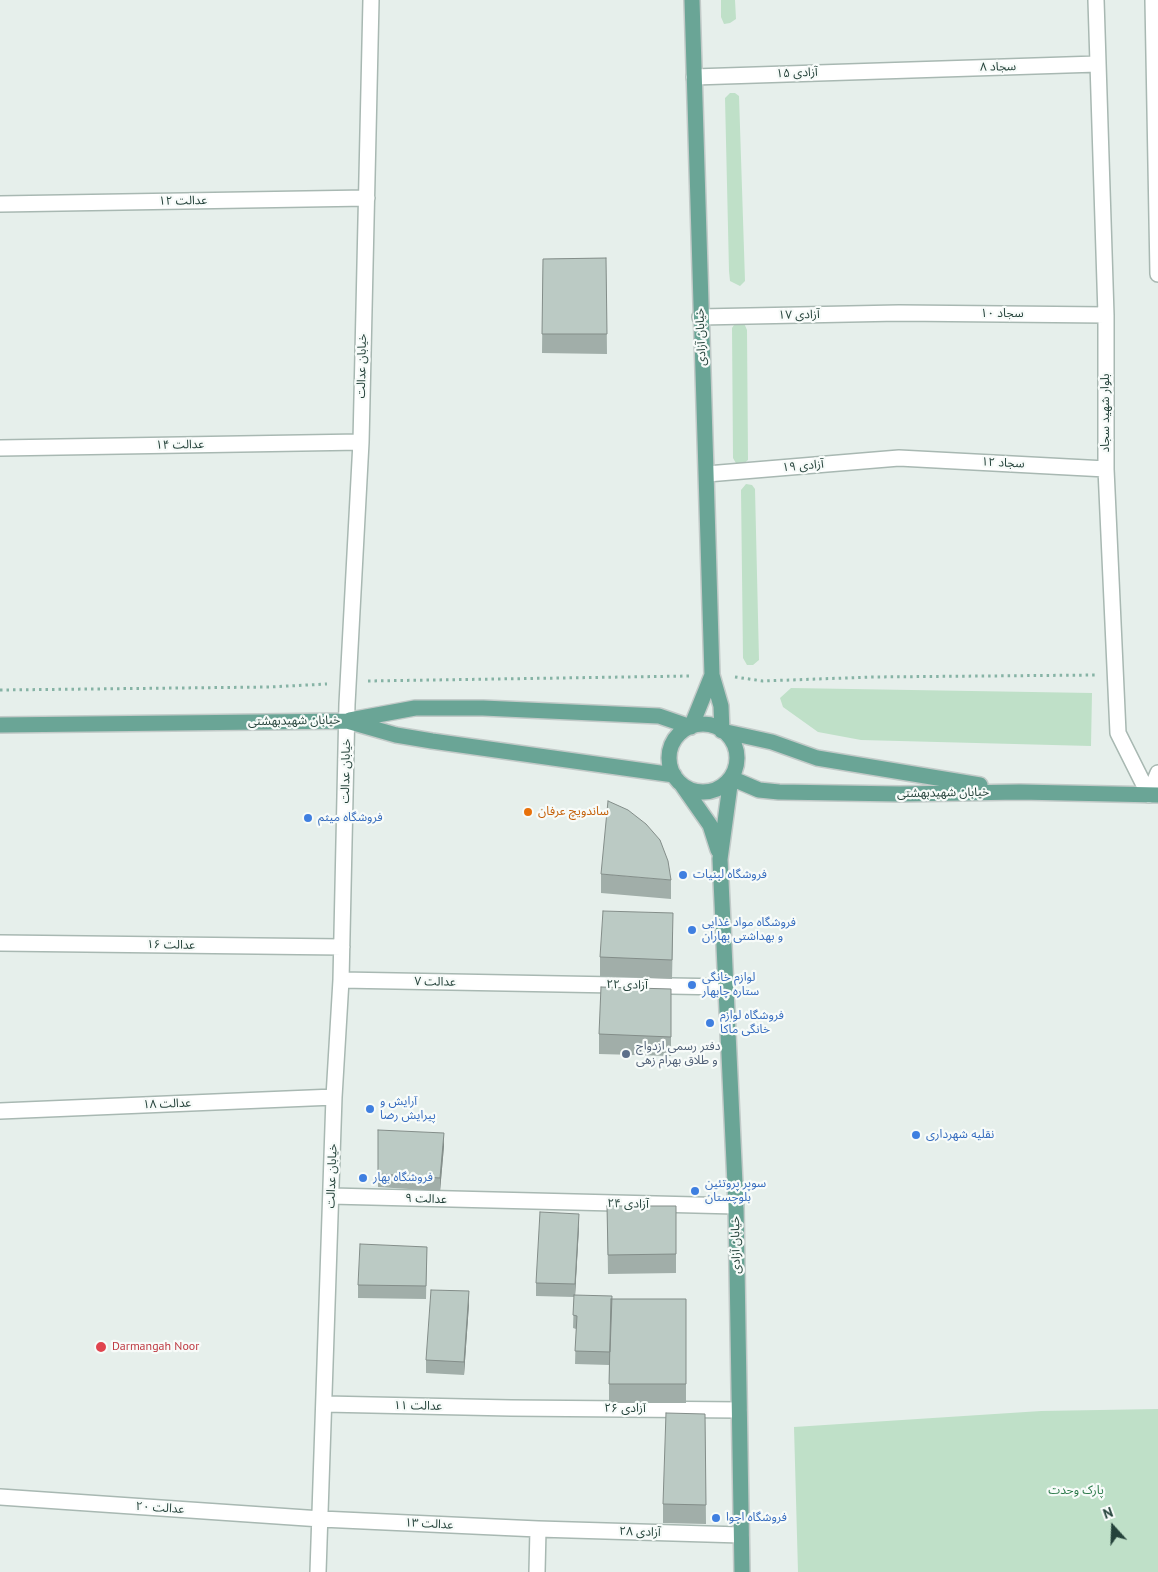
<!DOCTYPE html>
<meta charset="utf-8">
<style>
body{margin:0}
#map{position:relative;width:1158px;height:1572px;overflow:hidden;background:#e6efeb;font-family:"PT Sans",sans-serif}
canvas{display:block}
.north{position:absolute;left:1088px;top:1502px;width:50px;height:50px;-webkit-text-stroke:4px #f7fbf9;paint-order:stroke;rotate:340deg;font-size:14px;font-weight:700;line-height:20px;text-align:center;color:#24423a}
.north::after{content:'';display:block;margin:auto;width:18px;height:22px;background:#24423a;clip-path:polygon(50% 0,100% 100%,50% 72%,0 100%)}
</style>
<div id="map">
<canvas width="1158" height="1572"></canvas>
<div class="north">N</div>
</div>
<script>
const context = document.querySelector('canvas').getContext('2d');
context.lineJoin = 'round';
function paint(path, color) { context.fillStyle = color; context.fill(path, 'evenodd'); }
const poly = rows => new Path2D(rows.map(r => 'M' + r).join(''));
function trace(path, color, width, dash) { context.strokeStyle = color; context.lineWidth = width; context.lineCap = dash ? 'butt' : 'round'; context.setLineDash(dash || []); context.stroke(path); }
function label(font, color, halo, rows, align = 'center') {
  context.font = font + ' "PT Sans","Noto Sans Arabic",sans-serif'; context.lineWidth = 4.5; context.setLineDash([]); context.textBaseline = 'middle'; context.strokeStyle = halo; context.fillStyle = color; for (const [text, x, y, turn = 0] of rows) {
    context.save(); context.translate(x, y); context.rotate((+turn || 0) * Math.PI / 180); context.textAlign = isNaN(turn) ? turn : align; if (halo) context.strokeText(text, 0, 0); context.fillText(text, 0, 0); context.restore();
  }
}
paint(poly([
 [721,0,735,0,736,19,730,23,724,24,721,17],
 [730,93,735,93,739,96,745,281,740,286,730,281,729,271,725,98],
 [736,322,744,323,747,330,748,460,743,464,737,465,733,458,732,328],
 [746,484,752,485,755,489,759,660,753,665,747,665,743,658,741,490],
 [791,688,1092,693,1091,746,861,740,818,732,783,707,780,698],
 [1158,1409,1158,1572,798,1572,794,1427,1041,1411]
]), '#bfe0c8');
const minor = poly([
 [1096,0,1106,315,1106,469,1118,733,1149,795],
 [1153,0,1158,274],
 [694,77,1097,64],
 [0,204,367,198],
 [700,317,899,313,1106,315],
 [0,448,361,442],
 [707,474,899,458,1106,469],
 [1149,795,1158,773],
 [0,943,342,947],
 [341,980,726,987],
 [0,1111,334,1097],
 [331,1196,736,1206],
 [325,1404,511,1408,739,1410],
 [0,1497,321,1519,538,1529,741,1535],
 [318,1572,334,1097,341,980,347,704,361,442,371,0],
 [537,1572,538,1529]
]);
const major = poly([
 [692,0,712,675,721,706,722,731,772,742,817,758,980,785],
 [350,720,415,708,483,708,659,716,691,727,712,675],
 '669 758a34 34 0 1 1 68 0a34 34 0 1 1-68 0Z',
 [0,725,347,721,396,735,432,741,674,775],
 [682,785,710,825,718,850],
 [742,1572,736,1206,720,859,731,778,759,790,779,792,900,794,1020,792,1158,795]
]);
trace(minor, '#a8b8b2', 18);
trace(major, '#c2cac8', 18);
trace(poly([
 [735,677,763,681,872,677,1096,675],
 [368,681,689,676],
 [0,690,269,687,327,684]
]), '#86b3a5', 3, [2.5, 4]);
trace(minor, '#fff', 15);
trace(major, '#6aa596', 15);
paint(poly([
 [606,258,607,354,542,353,543,259],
 [601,874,671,880,671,899,601,893],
 [673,932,672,979,600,976,600,957],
 [671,989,671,1056,599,1054,599,1034],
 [378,1130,444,1146,440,1191,378,1187],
 [607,1206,676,1206,676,1273,608,1274],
 [579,1227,575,1295,612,1299,686,1299,686,1403,609,1403,609,1365,575,1364,576,1329,573,1328,574,1297,536,1296,536,1283],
 [427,1247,426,1299,358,1298,358,1285],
 [469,1304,464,1375,426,1373,426,1360],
 [705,1414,706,1524,663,1523,663,1504]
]), '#a1aea9');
paint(poly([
 [444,1133,444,1146,440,1191,440,1178],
 [579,1214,579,1227,575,1297,575,1284],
 [469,1291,469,1304,464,1375,464,1362]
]), '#838d89');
const building = poly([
 [606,258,607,334,542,334,543,259,606,258],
 [608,801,628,810,646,824,660,840,668,861,671,880,601,874,608,801],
 [603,911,673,913,672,960,600,957,603,911],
 [601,987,671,989,671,1037,599,1034,601,987],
 [378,1130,444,1133,440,1178,378,1174,378,1130],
 [607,1206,676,1206,676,1254,608,1255,607,1206],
 [540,1212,579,1214,575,1284,536,1283,540,1212],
 [360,1244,427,1247,426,1286,358,1285,360,1244],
 [431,1290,469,1291,464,1362,426,1360,431,1290],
 [574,1295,612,1296,610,1352,575,1351,577,1316,573,1315,574,1295],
 [611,1299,686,1299,686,1384,609,1384,611,1299],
 [666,1413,705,1414,706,1505,663,1504,666,1413]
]);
paint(building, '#bbcac4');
trace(building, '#838d89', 1);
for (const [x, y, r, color] of [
 [528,812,5,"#e8710a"],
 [308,818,5,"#3f7fe0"],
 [683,875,5,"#3f7fe0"],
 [692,930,5,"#3f7fe0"],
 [692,985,5,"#3f7fe0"],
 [710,1023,5,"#3f7fe0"],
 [626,1054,5,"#5c6f8a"],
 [370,1109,5,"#3f7fe0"],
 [916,1135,5,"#3f7fe0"],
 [363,1178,5,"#3f7fe0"],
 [695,1191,5,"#3f7fe0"],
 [101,1347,6,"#e0444e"],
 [716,1518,5,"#3f7fe0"]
]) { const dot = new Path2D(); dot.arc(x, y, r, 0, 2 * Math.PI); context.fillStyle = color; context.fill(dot); trace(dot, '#f7fbf9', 2); }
label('12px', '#24423a', '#f7fbf9', [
 ["سجاد ۸",998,67,-1],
 ["آزادی ۱۵",797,73,-2],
 ["عدالت ۱۲",183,201,-1],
 ["سجاد ۱۰",1002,314],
 ["آزادی ۱۷",799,315,-1],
 ["خیابان آزادی",701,337,-92],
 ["خیابان عدالت",362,366,-89],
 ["بلوار شهید سجاد",1106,413,-90],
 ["عدالت ۱۴",180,445,-1],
 ["سجاد ۱۲",1003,463,3],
 ["آزادی ۱۹",803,466,-5],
 ["خیابان شهیدبهشتی",294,721,-1],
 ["خیابان عدالت",346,771,-89],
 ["خیابان شهیدبهشتی",943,793,-1],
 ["عدالت ۱۶",171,945,1],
 ["عدالت ۷",435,982,1],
 ["آزادی ۲۲",627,985,1],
 ["عدالت ۱۸",167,1104,-2],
 ["خیابان عدالت",332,1176,-88],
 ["عدالت ۹",426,1199,2],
 ["آزادی ۲۴",628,1204,1],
 ["خیابان آزادی",736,1245,-91],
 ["عدالت ۱۱",418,1406,1],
 ["آزادی ۲۶",625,1409],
 ["عدالت ۲۰",160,1508,4],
 ["عدالت ۱۳",429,1524,3],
 ["آزادی ۲۸",640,1532,2]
]);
label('12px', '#c56008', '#f7fbf9', [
 ["ساندویچ عرفان",538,812]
], 'left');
label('12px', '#366cbe', '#f7fbf9', [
 ["فروشگاه میثم",318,818],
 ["فروشگاه لبنیات",693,875],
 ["فروشگاه مواد غذایی",702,923],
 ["و بهداشتی بهاران",702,937],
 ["لوازم خانگی",702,978],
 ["ستاره چابهار",702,992],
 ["فروشگاه لوازم",720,1016],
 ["خانگی ماکا",720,1030],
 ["آرایش و",380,1102],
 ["پیرایش رضا",380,1116],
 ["نقلیه شهرداری",926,1135],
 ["فروشگاه بهار",373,1178],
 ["سوپر پروتئین",705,1184],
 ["بلوچستان",705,1198],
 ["فروشگاه اجوا",726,1518]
], 'left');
label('12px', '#4e5e75', '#f7fbf9', [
 ["دفتر رسمی ازدواج",636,1047],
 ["و طلاق بهرام زهی",636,1061]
], 'left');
label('12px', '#be3a42', '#f7fbf9', [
 ["Darmangah Noor",112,1347]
], 'left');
label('12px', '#2d7a4b', '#f7fbf9', [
 ["پارک وحدت",1076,1491]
]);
</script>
